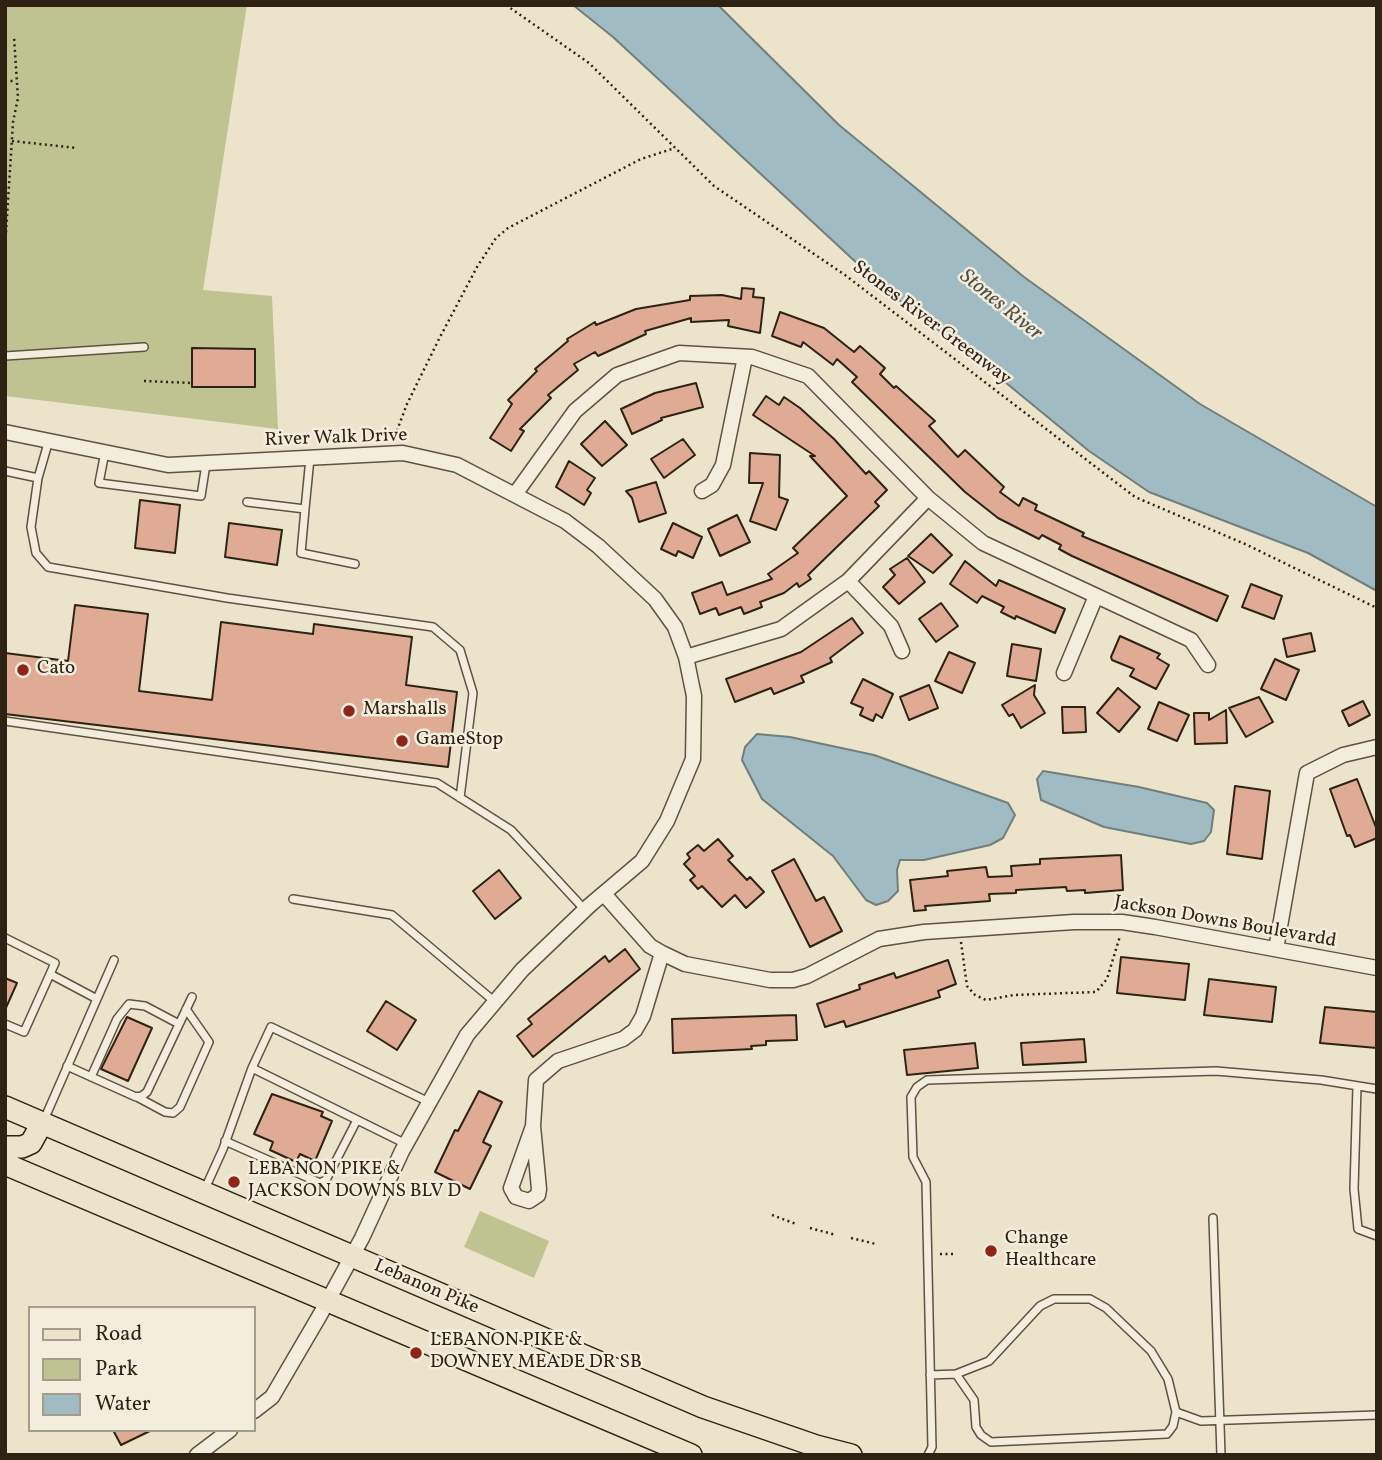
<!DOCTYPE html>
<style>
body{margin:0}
#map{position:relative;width:1382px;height:1460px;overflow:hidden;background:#ece4ca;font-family:Vollkorn,serif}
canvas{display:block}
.frame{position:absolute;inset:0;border:7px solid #2e2213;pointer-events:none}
.legend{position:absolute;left:28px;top:1306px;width:228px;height:126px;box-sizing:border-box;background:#f3eddd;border:2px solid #a49c8c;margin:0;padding:9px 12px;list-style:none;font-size:21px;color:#2e2213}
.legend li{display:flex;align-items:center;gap:14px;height:35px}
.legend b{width:35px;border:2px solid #a49c8c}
</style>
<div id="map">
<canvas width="1382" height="1460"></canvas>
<div class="frame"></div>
<ul class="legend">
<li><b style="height:9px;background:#ece4ca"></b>Road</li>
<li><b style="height:19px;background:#bfc291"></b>Park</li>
<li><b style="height:19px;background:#a0bbc2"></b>Water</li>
</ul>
</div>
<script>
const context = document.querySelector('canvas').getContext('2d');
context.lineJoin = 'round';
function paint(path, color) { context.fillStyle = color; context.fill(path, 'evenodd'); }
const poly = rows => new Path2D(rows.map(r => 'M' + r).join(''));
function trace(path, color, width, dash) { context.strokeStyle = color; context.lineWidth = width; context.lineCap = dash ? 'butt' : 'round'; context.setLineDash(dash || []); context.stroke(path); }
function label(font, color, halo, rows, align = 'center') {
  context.font = font + ' Vollkorn,serif'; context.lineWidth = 5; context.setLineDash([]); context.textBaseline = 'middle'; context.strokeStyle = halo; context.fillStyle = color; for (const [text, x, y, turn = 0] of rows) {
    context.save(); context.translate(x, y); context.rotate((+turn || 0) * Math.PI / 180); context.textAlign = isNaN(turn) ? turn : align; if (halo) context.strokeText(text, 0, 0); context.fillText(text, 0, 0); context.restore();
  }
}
paint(poly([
 [5,5,247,5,203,290,272,296,278,429,5,396],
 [480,1211,549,1241,534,1278,464,1247]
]), '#bfc291');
const water = poly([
 [573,5,718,5,839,125,1024,277,1200,404,1377,507,1377,591,1308,553,1149,492,1089,451,983,364,887,291,613,37,573,5],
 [757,734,790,737,874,755,1008,803,1015,815,1003,838,990,845,924,860,900,860,897,870,898,891,888,901,876,905,866,900,833,856,762,799,742,760,745,747,757,734],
 [1043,771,1139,787,1207,803,1214,810,1211,832,1204,841,1191,844,1104,827,1041,800,1037,779,1043,771]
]);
paint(water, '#a0bbc2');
trace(water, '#727e7c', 2);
const building = poly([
 [742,288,754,289,753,297,764,298,760,333,728,326,729,320,691,322,691,318,645,331,646,334,598,356,595,352,574,364,578,370,548,395,551,398,520,429,524,431,511,451,490,438,512,404,508,400,537,371,535,369,568,341,567,339,595,322,596,325,636,309,690,300,690,296,722,295,741,299,742,288],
 [780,312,824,328,854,352,860,346,885,368,880,374,894,388,896,386,935,421,929,426,958,457,965,450,1004,487,1000,492,1019,506,1023,498,1037,505,1035,510,1084,533,1082,536,1228,596,1217,621,1072,556,1059,549,1061,545,1042,535,1039,539,998,518,965,492,852,382,857,377,837,359,833,365,803,342,801,347,772,336,780,312],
 [192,348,255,349,255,387,192,387,192,348],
 [696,383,703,407,661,418,662,420,632,434,621,409,655,393,696,383],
 [766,396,779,405,784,397,800,408,834,439,866,474,869,471,887,490,875,502,879,506,808,575,811,579,799,587,797,583,784,593,760,602,762,607,744,614,741,607,719,615,716,608,700,614,692,593,722,582,727,595,772,579,768,574,798,553,793,548,847,496,810,456,815,456,753,415,766,396],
 [605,421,627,445,602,466,581,444,605,421],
 [683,439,695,455,664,478,651,459,683,439],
 [750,453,780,455,779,497,788,500,776,530,750,521,763,483,749,483,750,453],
 [569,461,595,478,587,490,591,493,584,505,556,487,569,461],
 [656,482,666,513,639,522,632,498,626,491,656,482],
 [140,500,180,505,175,553,135,548,140,500],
 [737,515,750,542,720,556,708,529,737,515],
 [229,523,282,530,277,565,225,557,229,523],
 [673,523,702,537,693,558,678,551,676,556,661,549,673,523],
 [931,534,952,555,933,573,908,556,931,534],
 [907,558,925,582,899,604,883,587,895,575,890,569,907,558],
 [965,561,996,586,999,580,1065,609,1055,633,1016,616,1015,619,1001,612,1004,607,982,596,977,603,950,584,965,561],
 [1251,584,1282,596,1274,619,1242,607,1251,584],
 [941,603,958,626,936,642,919,619,941,603],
 [75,605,148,614,139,691,212,700,221,622,313,634,314,624,412,637,406,685,457,692,448,767,5,714,5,653,68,661,75,605],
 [852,618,863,633,830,658,832,662,801,676,804,682,774,694,771,688,735,702,726,679,801,652,852,618],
 [1311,633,1315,651,1287,657,1283,639,1311,633],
 [1120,636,1160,654,1157,658,1169,665,1156,689,1130,676,1134,669,1112,660,1111,657,1120,636],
 [1012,644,1041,649,1036,681,1007,676,1012,644],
 [949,652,975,663,962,693,935,681,949,652],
 [1275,659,1299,670,1286,700,1261,689,1275,659],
 [863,679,893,694,882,718,876,714,873,721,860,715,863,708,851,703,863,679],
 [929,685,938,708,909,720,900,697,929,685],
 [1035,685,1034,695,1045,713,1021,728,1013,714,1009,716,1002,705,1035,685],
 [1118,688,1140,707,1119,732,1097,713,1118,688],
 [1259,697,1273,722,1246,737,1229,708,1259,697],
 [1363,701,1370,715,1349,726,1342,711,1363,701],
 [1159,702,1189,715,1177,741,1148,729,1159,702],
 [1062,707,1085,707,1086,732,1063,733,1062,707],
 [1226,710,1227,743,1195,744,1194,713,1209,713,1209,720,1226,710],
 [1357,779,1377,830,1377,838,1355,847,1350,835,1347,836,1330,789,1357,779],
 [1235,786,1270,791,1262,859,1227,854,1235,786],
 [718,839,733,856,728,860,747,880,750,877,764,892,746,908,735,895,722,907,702,886,698,889,690,880,695,876,684,864,690,858,687,854,698,845,704,851,718,839],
 [1121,855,1123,890,1085,893,1085,890,1067,891,1066,887,1016,890,1016,893,989,894,990,901,925,906,926,910,914,911,910,880,948,876,947,871,986,867,988,877,1012,876,1011,866,1040,864,1040,859,1121,855],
 [794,859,816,901,824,897,842,931,810,947,772,871,794,859],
 [499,870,521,898,495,919,473,891,499,870],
 [625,949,640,969,533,1057,517,1036,532,1024,528,1019,605,956,609,962,625,949],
 [1121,957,1189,964,1185,1000,1117,993,1121,957],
 [948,960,956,984,938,991,940,997,846,1027,844,1021,825,1027,817,1004,860,989,859,985,894,973,896,978,948,960],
 [5,978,17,983,5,1010,5,978],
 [1209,979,1276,987,1272,1022,1204,1015,1209,979],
 [386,1001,416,1020,397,1050,367,1031,386,1001],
 [1325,1007,1377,1012,1377,1048,1320,1043,1325,1007],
 [796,1015,797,1040,766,1041,766,1045,751,1046,752,1049,673,1053,672,1019,796,1015],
 [127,1017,152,1028,128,1081,101,1069,127,1017],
 [1084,1039,1086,1062,1023,1065,1021,1043,1084,1039],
 [975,1043,978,1068,907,1075,904,1050,975,1043],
 [479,1091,502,1102,483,1142,491,1146,470,1189,435,1172,455,1130,458,1131,479,1091],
 [272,1094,323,1112,321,1116,332,1121,315,1161,300,1154,296,1162,270,1150,273,1142,254,1134,272,1094],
 [113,1430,152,1430,121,1445,113,1430]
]);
paint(building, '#dfab94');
trace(building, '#2e2213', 2);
const service = poly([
 [5,356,144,347],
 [49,440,38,478,31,527,36,553,48,567,227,598,433,627,460,650,473,693,460,798],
 [105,452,99,483,201,496,206,464],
 [5,471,38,478],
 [247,502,305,509,310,458],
 [305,509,301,553,355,564],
 [5,721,437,783,511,830,585,910],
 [293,899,392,915,495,1002],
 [5,938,55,963,24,1032,5,1024],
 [50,974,97,999],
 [67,1066,136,1097,142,1096,147,1092,192,997],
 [252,1068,406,1144],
 [91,1077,117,1019,129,1004,145,1006,179,1024],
 [1357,1086,1354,1189,1358,1229,1377,1236],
 [137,1097,165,1112,173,1113,180,1107,209,1042,186,1009],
 [44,1120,114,960],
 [225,1141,320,1183,326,1180,357,1120],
 [204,1191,223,1149,252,1068,271,1027,429,1102],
 [1213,1218,1221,1455],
 [930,1375,956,1374,989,1361,1040,1306,1054,1299,1090,1299,1106,1308,1151,1351,1168,1379,1176,1412,1173,1426,1167,1434,991,1442,981,1435,976,1427,974,1400,956,1374],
 [1176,1412,1201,1421,1377,1415],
 [928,1455,932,1447,926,1182,913,1157,911,1097,917,1087,927,1080,1216,1071,1321,1080,1377,1089]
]);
const minor = poly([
 [5,432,168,465,403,453,457,465,565,521,598,546,655,599,675,627,686,657,694,696,693,759,667,821,642,861,590,905,522,970,467,1035,402,1151,362,1238,320,1315,272,1397,254,1411],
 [702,491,712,485,723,465,745,357],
 [516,493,575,411,617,375,679,353,752,357,808,376,928,498,983,543,1191,640,1208,665],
 [848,581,891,626,902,651],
 [686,657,781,629,848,581,928,498],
 [1064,673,1096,596],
 [604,894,650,946,662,953,685,964,770,980,793,980,807,976,879,939,924,932,1074,922,1122,922,1155,927,1377,968],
 [1276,949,1307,773,1343,755,1377,747],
 [533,1126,539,1189,538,1195,529,1201,516,1197,511,1188,533,1126,536,1080,558,1061,623,1039,635,1030,643,1016,662,953],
 [197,1455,230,1430]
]);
const primary = poly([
 [5,1107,703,1407,816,1446,851,1455],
 [5,1147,22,1147,31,1143,42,1123],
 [5,1164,691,1455]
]);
trace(service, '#5e5241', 10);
trace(minor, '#5e5241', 17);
trace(primary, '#2e2213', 24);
trace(poly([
 [506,5,589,63,714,186,845,275,1135,497,1245,544,1377,608],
 [5,81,16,81],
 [12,141,77,148],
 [5,249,13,122,18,98,14,37],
 [144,381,192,383],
 [393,441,407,404,439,339,477,267,496,238,508,228,641,159,675,148],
 [961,942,967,986,975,995,986,1000,1014,995,1096,992,1107,979,1120,936],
 [772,1215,796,1224],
 [810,1228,836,1235],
 [851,1238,876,1244],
 [940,1254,953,1254]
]), '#2e2213', 2.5, [2, 3.5]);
trace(service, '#f3eddd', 7);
trace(minor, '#f3eddd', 14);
trace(primary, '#ece4ca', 21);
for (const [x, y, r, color] of [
 [23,670,7,"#8f2418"],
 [349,711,7,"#8f2418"],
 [402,741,7,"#8f2418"],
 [234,1182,7,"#8f2418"],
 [991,1251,7,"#8f2418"],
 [416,1353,7,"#8f2418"]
]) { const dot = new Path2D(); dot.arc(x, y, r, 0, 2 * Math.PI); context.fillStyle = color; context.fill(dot); trace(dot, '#f3eddd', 2.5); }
label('19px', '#2e2213', '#f3eddd', [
 ["Stones River Greenway",931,324,37],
 ["River Walk Drive",336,439,-2],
 ["Jackson Downs Boulevardd",1225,923,10],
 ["Lebanon Pike",426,1288,23]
]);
label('19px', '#2e2213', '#f3eddd', [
 ["Cato",37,670],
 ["Marshalls",363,711],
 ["GameStop",416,741],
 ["LEBANON PIKE &",248,1171],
 ["JACKSON DOWNS BLV D",248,1193],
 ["Change",1005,1240],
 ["Healthcare",1005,1262],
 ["LEBANON PIKE &",430,1342],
 ["DOWNEY MEADE DR SB",430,1364]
], 'left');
label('italic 21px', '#505048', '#f3eddd', [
 ["Stones River",1000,306,39]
]);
</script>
